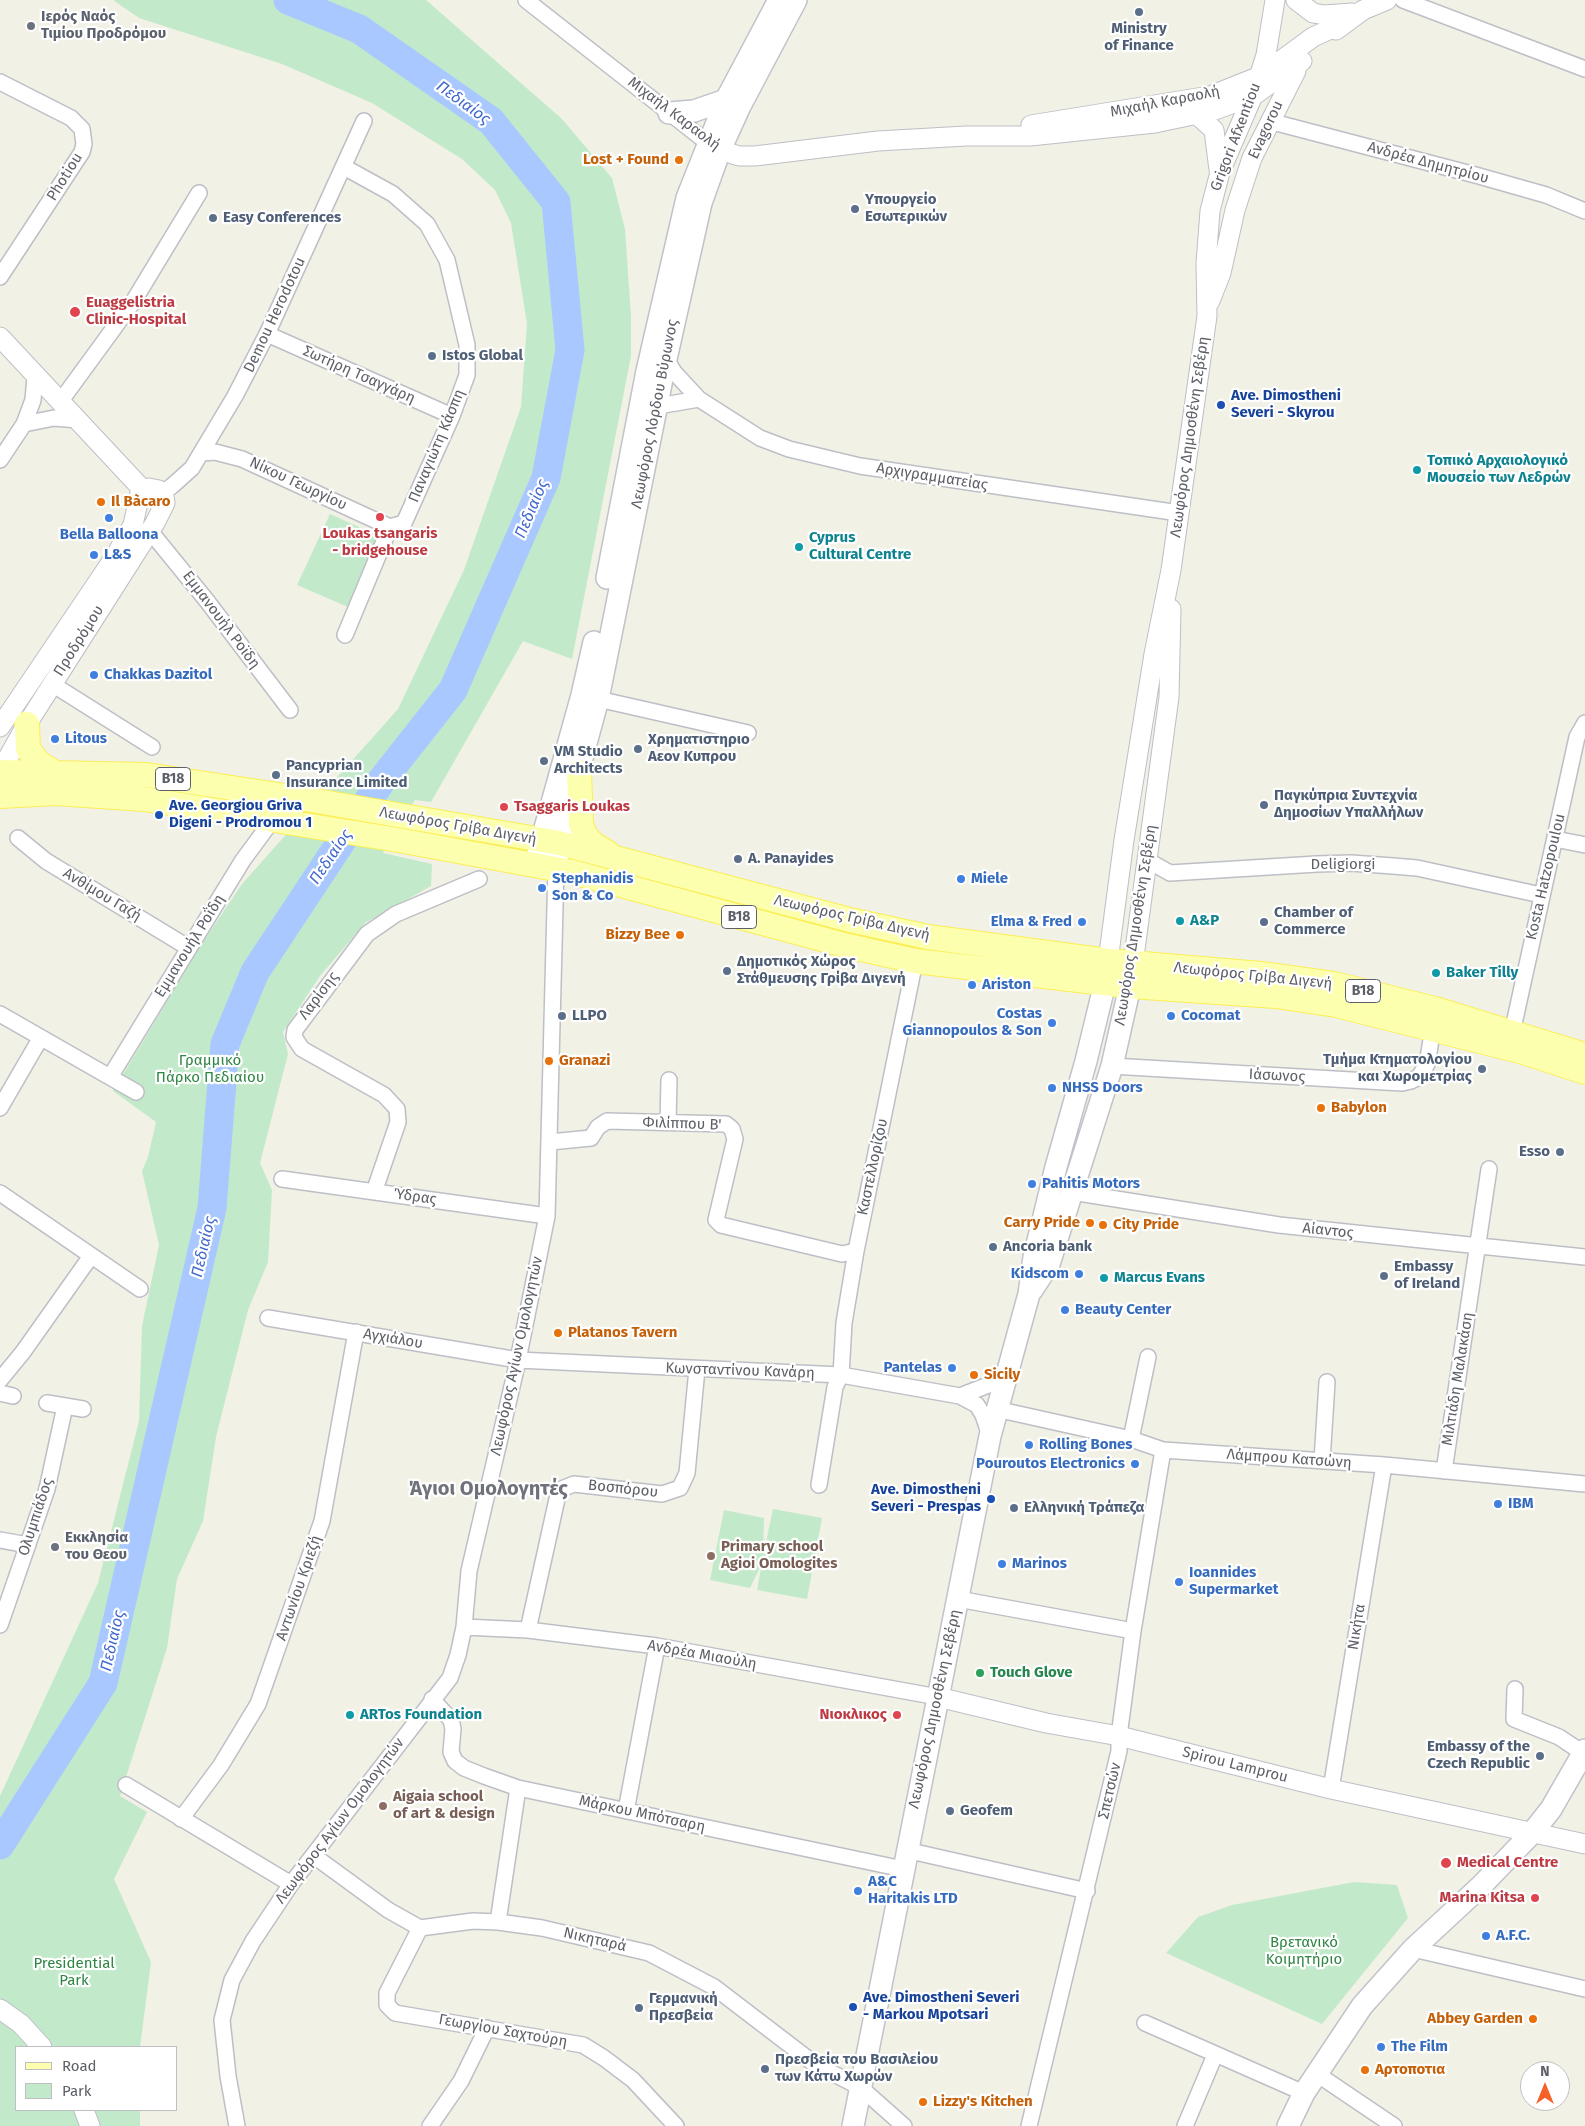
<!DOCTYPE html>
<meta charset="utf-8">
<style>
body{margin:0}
#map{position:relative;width:1585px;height:2126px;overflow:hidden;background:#f1f1e6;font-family:"Fira Sans",sans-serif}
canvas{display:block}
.legend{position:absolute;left:15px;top:2046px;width:162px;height:65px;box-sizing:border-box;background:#fff;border:1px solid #bfbfc3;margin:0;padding:6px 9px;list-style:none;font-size:15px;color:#5e6068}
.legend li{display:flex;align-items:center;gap:10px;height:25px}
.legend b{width:25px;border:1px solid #bfbfc3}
.north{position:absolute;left:1520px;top:2061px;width:50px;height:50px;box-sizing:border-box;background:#fff;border:1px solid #bfbfc3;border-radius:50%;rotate:0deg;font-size:14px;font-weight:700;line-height:20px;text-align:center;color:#5e6068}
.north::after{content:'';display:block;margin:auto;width:18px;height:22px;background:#f56128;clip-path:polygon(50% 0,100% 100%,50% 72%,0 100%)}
</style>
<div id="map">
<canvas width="1585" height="2126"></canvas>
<ul class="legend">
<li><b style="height:6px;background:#fcffae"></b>Road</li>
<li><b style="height:14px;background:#c2eaca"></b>Park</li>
</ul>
<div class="north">N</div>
</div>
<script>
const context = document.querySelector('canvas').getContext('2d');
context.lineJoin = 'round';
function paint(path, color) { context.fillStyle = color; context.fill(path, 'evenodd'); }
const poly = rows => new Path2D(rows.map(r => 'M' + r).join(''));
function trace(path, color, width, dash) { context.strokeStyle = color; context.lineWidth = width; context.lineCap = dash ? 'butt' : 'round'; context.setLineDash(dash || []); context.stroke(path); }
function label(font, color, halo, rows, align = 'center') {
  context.font = font + ' "Fira Sans",sans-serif'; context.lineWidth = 4.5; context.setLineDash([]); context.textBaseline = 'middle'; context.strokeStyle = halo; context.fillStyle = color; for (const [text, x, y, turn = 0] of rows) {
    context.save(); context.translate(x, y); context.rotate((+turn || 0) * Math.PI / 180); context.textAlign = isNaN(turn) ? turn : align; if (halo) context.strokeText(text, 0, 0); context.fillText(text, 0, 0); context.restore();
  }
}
paint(poly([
 [113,0,426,0,562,119,612,178,625,229,631,316,631,356,572,659,523,641,431,802,415,800,383,853,432,864,431,886,365,923,320,976,283,1032,288,1054,260,1163,272,1190,268,1262,248,1310,216,1437,203,1521,177,1579,167,1648,120,1796,147,1812,114,1879,151,1962,140,2047,16,2047,16,2110,140,2110,140,2126,0,2126,0,1796,98,1583,139,1421,142,1326,159,1245,142,1171,148,1157,156,1122,113,1091,199,948,242,884,398,709,464,570,521,407,527,324,511,223,495,190,462,159,372,103,282,64,139,18],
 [330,514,379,536,348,607,297,585],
 [773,1509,822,1518,807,1599,757,1590,762,1563,750,1588,710,1580,724,1510,764,1518,763,1556],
 [1354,1882,1397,1885,1408,1918,1322,2024,1166,1953,1198,1917,1232,1905]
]), '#c2eaca');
trace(poly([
 [0,1845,103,1683,212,1208,225,1044,255,972,382,780,453,690,546,478,570,350,556,202,491,121,359,29,288,0]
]), '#a9c8ff', 29);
const minor = poly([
 [526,0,708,143],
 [1403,0,1585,69],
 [0,82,71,118,82,129,84,144,82,152,0,277],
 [1269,121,1479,176,1546,195,1585,211],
 [344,167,393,194,427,224,447,260,467,345,467,375,452,416,404,523,390,527],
 [267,334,452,416],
 [666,359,674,372,699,399,760,438,789,449,860,466,1179,513],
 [60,402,133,302,199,193],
 [658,406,699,399],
 [24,424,54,418,78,420],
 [202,453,215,452,242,459,390,527],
 [0,460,24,424,33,400,35,376],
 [162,493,172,486,192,468,235,396,267,334,364,121],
 [150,531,207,601,290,710],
 [345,635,390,527],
 [52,684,152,747],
 [598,699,748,733],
 [18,838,46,861,189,948],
 [1555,839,1585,845],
 [1147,860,1170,873,1317,864,1351,863,1393,866,1417,868,1541,895],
 [0,1014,136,1092],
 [1512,1033,1577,737,1585,723],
 [1112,1066,1402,1083,1411,1081,1419,1077,1427,1064,1433,1028],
 [110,1077,243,860,274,818],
 [0,1108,40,1039],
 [668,1122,669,1080],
 [550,1142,591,1138,598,1127,607,1121,726,1124,732,1129,735,1139,716,1220,721,1225,842,1254,856,1251],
 [282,1179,547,1216],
 [374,1192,398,1122,397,1109,384,1095,302,1049,294,1037,295,1030,367,934,396,914,479,879],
 [1072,1192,1279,1225,1585,1257],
 [0,1193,140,1289],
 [268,1318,518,1360,841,1375,960,1396,977,1405,983,1415,990,1436],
 [0,1380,23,1352,91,1256],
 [0,1393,13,1396],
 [960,1396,996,1382,1007,1374],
 [47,1403,83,1409],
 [996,1409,1131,1439,1163,1450,1384,1465,1585,1484],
 [1131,1439,1148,1357],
 [1322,1461,1327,1382],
 [1444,1471,1489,1169],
 [819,1485,835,1387,841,1375,844,1323,856,1251,915,961],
 [0,1540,28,1545],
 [958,1599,1133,1631],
 [0,1625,47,1489,65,1406],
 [464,1627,528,1630,657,1646,938,1697],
 [528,1630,559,1490,574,1484,662,1494,680,1488,687,1473,697,1369],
 [1515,1689,1514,1719,1559,1737,1583,1753],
 [432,1699,451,1720,453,1729,451,1752,455,1761,464,1768,484,1776,518,1788,903,1869],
 [126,1785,291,1884],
 [1331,1789,1384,1465],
 [626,1811,657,1646],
 [181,1819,221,1765,258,1704,322,1521,356,1332],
 [906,1850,1087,1891],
 [314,1856,388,1910,420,1928,473,1921,498,1922,542,1928,649,1953,714,1987,816,2065,860,2087,904,2126],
 [498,1922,518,1788],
 [420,1928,387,1993,387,2005,395,2013,583,2045,604,2058,633,2080,676,2126],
 [1413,1949,1585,1989],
 [1145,2023,1304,2093],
 [1317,2074,1394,2126],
 [237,2126,228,2076,222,2020,232,1980,253,1941,291,1884,450,1678,458,1655,464,1627,469,1571,517,1365,547,1216,556,868],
 [430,2126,461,2081,487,2028],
 [1029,2126,1119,1751,1119,1736,1133,1631,1163,1450],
 [1185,2126,1215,2055]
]);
const tertiary = poly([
 [1296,0,1313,13,1325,15,1352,13],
 [1336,30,1363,10,1387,0],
 [1197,115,1214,130,1219,170],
 [1031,125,1210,96,1260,76,1313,37,1346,22],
 [709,143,720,150,739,156,755,156,878,141,966,136,1030,136,1155,123,1212,111,1253,96,1302,61],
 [1210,301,1221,273,1235,210,1252,158,1296,71],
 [0,337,143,490],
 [0,727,116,555,133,525,140,493,149,488,159,490,164,496,165,503,155,523,27,724,0,772],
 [1108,961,1124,840,1154,654,1171,570,1207,316,1206,263,1210,211,1220,172,1254,93,1266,55,1275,0],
 [1133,964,1169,697,1171,609],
 [938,1697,1046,1723,1119,1736,1331,1789,1585,1844],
 [0,2009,21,2024,42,2047],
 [84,2110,90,2126]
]);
const secondary = poly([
 [669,113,694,111,726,100],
 [607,578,647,371,687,198,726,100,779,0],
 [535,864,582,695,594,642],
 [556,868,559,843,598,699,666,359,701,203,720,150,740,106,796,0],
 [1032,1290,1049,1264,1072,1192,1112,1066,1130,986],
 [853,2126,990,1436,1029,1294,1034,1257,1056,1167,1086,1061,1105,983],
 [1288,2126,1304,2093,1362,2006,1413,1949,1481,1886,1532,1833,1551,1809,1585,1750]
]);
const primary = poly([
 [27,724,28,749,39,763,52,771],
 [0,772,147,775,311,800,525,837,559,843,850,920,928,937,1108,961,1261,974,1334,984,1435,1009,1585,1055],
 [579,772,581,824,585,835,593,844,608,853],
 [0,796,55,793,144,799,398,840,572,872,848,946,915,961,1130,986,1276,996,1336,1005,1520,1051,1585,1072]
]);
trace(minor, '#bebfc6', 18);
trace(tertiary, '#bebfc6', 21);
trace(secondary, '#c1c2ca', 24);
trace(primary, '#fbee55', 26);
trace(minor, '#fff', 15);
trace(tertiary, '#fff', 19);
trace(secondary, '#fff', 21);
trace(primary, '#fcffae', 24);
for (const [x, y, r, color] of [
 [1139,12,5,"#5c6f8a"],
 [31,26,5,"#6b7280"],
 [679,160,5,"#e8710a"],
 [855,209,5,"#5c6f8a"],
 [213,218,5,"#5c6f8a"],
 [75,312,6,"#e0444e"],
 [432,356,5,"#5c6f8a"],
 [1221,405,5,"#1a4fb4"],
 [1417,470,5,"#0f9aa8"],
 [101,502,5,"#e8710a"],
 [380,517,5,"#e0444e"],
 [109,518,5,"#3f7fe0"],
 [799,547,5,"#0f9aa8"],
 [94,555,5,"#3f7fe0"],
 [94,675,5,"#3f7fe0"],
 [55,739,5,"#3f7fe0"],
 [638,749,5,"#5c6f8a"],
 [544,761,5,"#5c6f8a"],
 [276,775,5,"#5c6f8a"],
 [1264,805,5,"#5c6f8a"],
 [504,807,5,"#e0444e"],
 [159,815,5,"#1a4fb4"],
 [738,859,5,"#5c6f8a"],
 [961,879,5,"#3f7fe0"],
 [542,888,5,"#3f7fe0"],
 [1180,921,5,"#0f9aa8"],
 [1082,922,5,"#3f7fe0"],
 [1264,922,5,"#5c6f8a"],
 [680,935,5,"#e8710a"],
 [727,971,5,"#5c6f8a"],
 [1436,973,5,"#0f9aa8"],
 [972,985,5,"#3f7fe0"],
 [562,1016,5,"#5c6f8a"],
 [1171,1016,5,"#3f7fe0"],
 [1052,1023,5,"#3f7fe0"],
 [549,1061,5,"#e8710a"],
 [1482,1069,5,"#5c6f8a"],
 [1052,1088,5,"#3f7fe0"],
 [1321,1108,5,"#e8710a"],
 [1560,1152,5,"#5c6f8a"],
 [1032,1184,5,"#3f7fe0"],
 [1090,1223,5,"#e8710a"],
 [1103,1225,5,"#e8710a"],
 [993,1247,5,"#5c6f8a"],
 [1079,1274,5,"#3f7fe0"],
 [1384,1276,5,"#5c6f8a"],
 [1104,1278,5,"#0f9aa8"],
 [1065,1310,5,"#3f7fe0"],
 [558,1333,5,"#e8710a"],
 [952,1368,5,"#3f7fe0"],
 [974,1375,5,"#e8710a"],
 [1029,1445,5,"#3f7fe0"],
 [1135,1464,5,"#3f7fe0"],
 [991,1499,5,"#1a4fb4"],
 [1498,1504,5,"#3f7fe0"],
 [1014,1508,5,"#5c6f8a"],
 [55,1547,5,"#6b7280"],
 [711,1556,5,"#8d6e63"],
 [1002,1564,5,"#3f7fe0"],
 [1179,1582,5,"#3f7fe0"],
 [980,1673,5,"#2e9e5b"],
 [350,1715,5,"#0f9aa8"],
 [897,1715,5,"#e0444e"],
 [1540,1756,5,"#5c6f8a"],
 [383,1806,5,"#8d6e63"],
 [950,1811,5,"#5c6f8a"],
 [1446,1863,6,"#e0444e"],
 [858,1891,5,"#3f7fe0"],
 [1535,1898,5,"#e0444e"],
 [1486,1936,5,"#3f7fe0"],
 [853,2007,5,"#1a4fb4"],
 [639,2008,5,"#5c6f8a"],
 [1533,2019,5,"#e8710a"],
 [1381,2047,5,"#3f7fe0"],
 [765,2069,5,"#5c6f8a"],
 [1365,2070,5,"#e8710a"],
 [923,2102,5,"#e8710a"]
]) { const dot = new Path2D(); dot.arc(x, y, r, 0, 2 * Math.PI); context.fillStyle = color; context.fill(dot); trace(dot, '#fff', 2); }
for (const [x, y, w] of [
 [173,779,35],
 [739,917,35],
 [1363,991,35]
]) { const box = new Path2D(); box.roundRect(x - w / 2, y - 11.5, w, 23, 4); context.fillStyle = '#fff'; context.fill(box); trace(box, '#5e6068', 1); }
label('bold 14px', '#5e6068', null, [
 ["B18",173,779],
 ["B18",739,917],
 ["B18",1363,991]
]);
label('bold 15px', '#5b616d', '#fff', [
 ["Ιερός Ναός",41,17],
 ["Τιμίου Προδρόμου",41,34],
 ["Εκκλησία",65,1538],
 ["του Θεου",65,1555]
], 'left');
label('bold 15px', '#4e5e75', '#fff', [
 ["Ministry",1139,29,"center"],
 ["of Finance",1139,46,"center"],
 ["Υπουργείο",865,200],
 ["Εσωτερικών",865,217],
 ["Easy Conferences",223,218],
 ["Istos Global",442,356],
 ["Χρηματιστηριο",648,740],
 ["Αεον Κυπρου",648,757],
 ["VM Studio",554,752],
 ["Architects",554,769],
 ["Pancyprian",286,766],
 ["Insurance Limited",286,783],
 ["Παγκύπρια Συντεχνία",1274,796],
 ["Δημοσίων Υπαλλήλων",1274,813],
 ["A. Panayides",748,859],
 ["Chamber of",1274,913],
 ["Commerce",1274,930],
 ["Δημοτικός Χώρος",737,962],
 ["Στάθμευσης Γρίβα Διγενή",737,979],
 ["LLPO",572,1016],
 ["Τμήμα Κτηματολογίου",1472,1060,"right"],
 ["και Χωρομετρίας",1472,1077,"right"],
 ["Esso",1550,1152,"right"],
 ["Ancoria bank",1003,1247],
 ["Embassy",1394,1267],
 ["of Ireland",1394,1284],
 ["Ελληνική Τράπεζα",1024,1508],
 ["Embassy of the",1530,1747,"right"],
 ["Czech Republic",1530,1764,"right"],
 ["Geofem",960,1811],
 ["Γερμανική",649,1999],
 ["Πρεσβεία",649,2016],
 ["Πρεσβεία του Βασιλείου",775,2060],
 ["των Κάτω Χωρών",775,2077]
], 'left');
label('15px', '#5e6068', '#fff', [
 ["Μιχαήλ Καραολή",1165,102,-11],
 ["Μιχαήλ Καραολή",674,114,37],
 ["Evagorou",1266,130,-65],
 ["Grigori Afxentiou",1236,137,-69],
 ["Ανδρέα Δημητρίου",1428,163,15],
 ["Photiou",65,177,-58],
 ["Demou Herodotou",275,315,-65],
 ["Σωτήρη Τσαγγάρη",359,375,24],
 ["Λεωφόρος Λόρδου Βύρωνος",655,414,-79],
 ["Λεωφόρος Δημοσθένη Σεβέρη",1190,437,-82],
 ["Παναγιώτη Κάσπη",437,446,-67],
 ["Αρχιγραμματείας",932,477,9],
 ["Νίκου Γεωργίου",298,484,25],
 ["Εμμανουήλ Ροϊδη",221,620,53],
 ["Προδρόμου",79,641,-58],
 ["Λεωφόρος Γρίβα Διγενή",458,826,10],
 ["Deligiorgi",1343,865],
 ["Kosta Hatzopoulou",1546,877,-77],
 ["Ανθίμου Γαζή",102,895,31],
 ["Λεωφόρος Γρίβα Διγενή",852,918,13],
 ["Λεωφόρος Δημοσθένη Σεβέρη",1136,925,-81],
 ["Εμμανουήλ Ροΐδη",190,946,-58],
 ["Λεωφόρος Γρίβα Διγενή",1253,976,6],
 ["Λαρίσης",319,996,-53],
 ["Ιάσωνος",1277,1076,3],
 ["Φιλίππου Β'",682,1124,2],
 ["Καστελλορίζου",873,1167,-78],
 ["Ύδρας",415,1197,8],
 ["Αίαντος",1328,1231,6],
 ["Αγχιάλου",393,1339,10],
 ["Λεωφόρος Αγίων Ομολογητών",517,1356,-78],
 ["Κωνσταντίνου Κανάρη",740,1371,2],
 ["Μιλτιάδη Μαλακάση",1458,1379,-81],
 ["Λάμπρου Κατσώνη",1289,1459,4],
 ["Βοσπόρου",623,1489,6],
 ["Ολυμπιάδος",36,1517,-72],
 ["Αντωνίου Κριεζή",299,1588,-71],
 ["Νικήτα",1357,1627,-81],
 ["Ανδρέα Μιαούλη",702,1655,10],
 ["Λεωφόρος Δημοσθένη Σεβέρη",935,1709,-78],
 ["Spirou Lamprou",1235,1765,14],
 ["Σπετσών",1110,1791,-77],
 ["Μάρκου Μπότσαρη",642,1814,12],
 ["Λεωφόρος Αγίων Ομολογητών",340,1821,-53],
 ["Νικηταρά",595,1940,13],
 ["Γεωργίου Σαχτούρη",503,2031,10]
]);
label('bold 15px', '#c56008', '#fff', [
 ["Lost + Found",669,160,"right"],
 ["Il Bàcaro",111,502],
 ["Bizzy Bee",670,935,"right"],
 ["Granazi",559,1061],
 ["Babylon",1331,1108],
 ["Carry Pride",1080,1223,"right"],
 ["City Pride",1113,1225],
 ["Platanos Tavern",568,1333],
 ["Sicily",984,1375],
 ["Abbey Garden",1523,2019,"right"],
 ["Αρτοποτια",1375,2070],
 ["Lizzy's Kitchen",933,2102]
], 'left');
label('bold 15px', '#be3a42', '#fff', [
 ["Euaggelistria",86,303],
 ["Clinic-Hospital",86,320],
 ["Loukas tsangaris",380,534,"center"],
 ["- bridgehouse",380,551,"center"],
 ["Tsaggaris Loukas",514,807],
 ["Νιοκλικος",887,1715,"right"],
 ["Medical Centre",1457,1863],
 ["Marina Kitsa",1525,1898,"right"]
], 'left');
label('bold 15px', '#164399', '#fff', [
 ["Ave. Dimostheni",1231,396],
 ["Severi - Skyrou",1231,413],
 ["Ave. Georgiou Griva",169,806],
 ["Digeni - Prodromou 1",169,823],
 ["Ave. Dimostheni",981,1490,"right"],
 ["Severi - Prespas",981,1507,"right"],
 ["Ave. Dimostheni Severi",863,1998],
 ["- Markou Mpotsari",863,2015]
], 'left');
label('bold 15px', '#0d838f', '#fff', [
 ["Τοπικό Αρχαιολογικό",1427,461],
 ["Μουσείο των Λεδρών",1427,478],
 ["Cyprus",809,538],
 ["Cultural Centre",809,555],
 ["A&P",1190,921],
 ["Baker Tilly",1446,973],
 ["Marcus Evans",1114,1278],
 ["ARTos Foundation",360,1715]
], 'left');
label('bold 15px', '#366cbe', '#fff', [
 ["Bella Balloona",109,535,"center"],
 ["L&S",104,555],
 ["Chakkas Dazitol",104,675],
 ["Litous",65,739],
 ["Stephanidis",552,879],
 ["Son & Co",552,896],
 ["Miele",971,879],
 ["Elma & Fred",1072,922,"right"],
 ["Ariston",982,985],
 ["Costas",1042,1014,"right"],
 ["Giannopoulos & Son",1042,1031,"right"],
 ["Cocomat",1181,1016],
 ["NHSS Doors",1062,1088],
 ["Pahitis Motors",1042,1184],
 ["Kidscom",1069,1274,"right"],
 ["Beauty Center",1075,1310],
 ["Pantelas",942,1368,"right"],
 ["Rolling Bones",1039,1445],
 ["Pouroutos Electronics",1125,1464,"right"],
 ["IBM",1508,1504],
 ["Marinos",1012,1564],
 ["Ioannides",1189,1573],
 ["Supermarket",1189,1590],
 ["A&C",868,1882],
 ["Haritakis LTD",868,1899],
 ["A.F.C.",1496,1936],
 ["The Film",1391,2047]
], 'left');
label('15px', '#2f8544', '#fff', [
 ["Γραμμικό",210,1061],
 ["Πάρκο Πεδιαίου",210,1078],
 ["Βρετανικό",1304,1943],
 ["Κοιμητήριο",1304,1960],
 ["Presidential",74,1964],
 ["Park",74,1981]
]);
label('bold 15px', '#785e54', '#fff', [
 ["Primary school",721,1547],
 ["Agioi Omologites",721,1564],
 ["Aigaia school",393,1797],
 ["of art & design",393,1814]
], 'left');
label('bold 15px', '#27864d', '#fff', [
 ["Touch Glove",990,1673]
], 'left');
label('italic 16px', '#4169cd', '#fff', [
 ["Πεδιαίος",463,103,36],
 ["Πεδιαίος",532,509,-67],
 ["Πεδιαίος",331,857,-56],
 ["Πεδιαίος",204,1247,-77],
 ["Πεδιαίος",113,1641,-77]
]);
label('bold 20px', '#6f727a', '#fff', [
 ["Άγιοι Ομολογητές",488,1489]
]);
</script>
